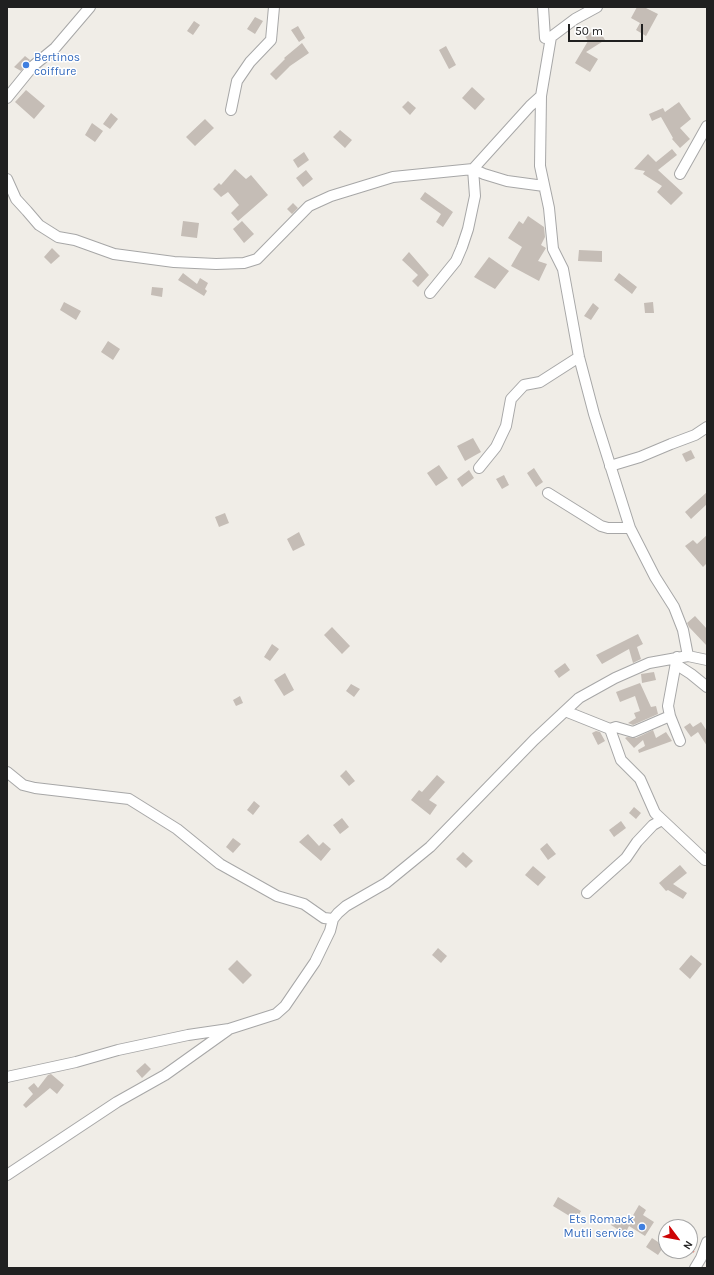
<!DOCTYPE html>
<style>
body{margin:0}
#map{position:relative;width:714px;height:1275px;overflow:hidden;background:#f0ede7;font-family:Karla,sans-serif}
canvas{display:block}
.frame{position:absolute;inset:0;border:8px solid #202020;pointer-events:none}
.north{position:absolute;left:658px;top:1219px;width:40px;height:40px;box-sizing:border-box;background:#fff;border:1px solid #a6a6a6;border-radius:50%;rotate:122deg;font-size:11px;font-weight:700;line-height:16px;text-align:center;color:#202020}
.north::after{content:'';display:block;margin:auto;width:14px;height:18px;background:#cd0304;clip-path:polygon(50% 0,100% 100%,50% 72%,0 100%)}
.scale{position:absolute;left:568px;top:24px;width:75px;height:18px;box-sizing:border-box;border:2px solid #202020;border-top:0;padding-left:5px;font-size:12px;line-height:14px;white-space:nowrap;color:#202020;-webkit-text-stroke:3px #fff;paint-order:stroke}
</style>
<div id="map">
<canvas width="714" height="1275"></canvas>
<div class="frame"></div>
<div class="north">N</div>
<div class="scale">50 m</div>
</div>
<script>
const context = document.querySelector('canvas').getContext('2d');
context.lineJoin = 'round';
function paint(path, color) { context.fillStyle = color; context.fill(path, 'evenodd'); }
const poly = rows => new Path2D(rows.map(r => 'M' + r).join(''));
function trace(path, color, width, dash) { context.strokeStyle = color; context.lineWidth = width; context.lineCap = dash ? 'butt' : 'round'; context.setLineDash(dash || []); context.stroke(path); }
function label(font, color, halo, rows, align = 'center') {
  context.font = font + ' Karla,sans-serif'; context.lineWidth = 3; context.setLineDash([]); context.textBaseline = 'middle'; context.strokeStyle = halo; context.fillStyle = color; for (const [text, x, y, turn = 0] of rows) {
    context.save(); context.translate(x, y); context.rotate((+turn || 0) * Math.PI / 180); context.textAlign = isNaN(turn) ? turn : align; if (halo) context.strokeText(text, 0, 0); context.fillText(text, 0, 0); context.restore();
  }
}
paint(poly([
 [637,7,644,7,658,14,646,36,636,30,640,23,631,18],
 [255,17,263,21,255,34,247,29],
 [194,21,200,25,193,35,187,31],
 [298,26,305,38,299,42,291,30],
 [598,28,605,40,586,52,598,59,590,72,575,63,588,41,585,36],
 [302,43,309,53,290,66,276,80,270,74,285,59,284,58],
 [446,46,456,65,449,69,439,50],
 [25,56,30,60,21,71,14,67],
 [472,87,485,99,475,110,462,98],
 [26,90,45,106,34,119,15,102],
 [408,101,416,108,410,115,402,107],
 [679,102,691,119,680,128,690,139,680,148,672,139,673,138,661,117,652,121,649,114,663,108,665,112],
 [111,113,118,119,110,129,103,124],
 [205,119,214,128,195,146,186,137],
 [92,123,103,131,95,142,85,135],
 [340,130,352,140,345,148,333,137],
 [672,149,677,155,658,170,683,193,671,205,657,192,662,186,643,174,645,171,634,169,648,154,656,162],
 [304,152,309,160,298,168,293,160],
 [235,169,246,179,251,175,268,195,238,221,231,213,239,205,228,192,221,197,213,189,219,183,221,185],
 [306,170,313,179,303,187,296,178],
 [425,192,453,212,443,227,436,222,441,214,420,199],
 [293,203,298,208,292,214,287,209],
 [528,216,544,227,545,237,541,245,546,248,538,261,547,264,539,281,511,266,522,247,508,238,519,221,523,224],
 [183,221,199,223,197,238,181,236],
 [242,221,254,234,244,243,233,229],
 [52,248,60,256,51,264,44,257],
 [579,250,602,251,602,262,578,261],
 [409,252,429,275,418,287,412,281,418,275,402,260],
 [489,257,509,271,495,289,474,277],
 [183,273,197,284,200,278,208,283,205,289,207,291,204,296,178,280],
 [619,273,637,287,632,294,614,280],
 [152,287,163,288,162,297,151,295],
 [64,302,81,311,76,320,60,310],
 [653,302,654,313,645,313,644,303],
 [593,303,599,308,591,320,584,316],
 [108,341,120,349,113,360,101,352],
 [473,438,481,452,465,461,457,446],
 [691,450,695,458,686,462,682,454],
 [439,465,448,478,436,486,427,473],
 [534,468,543,482,536,487,527,473],
 [469,470,474,478,462,487,457,479],
 [504,475,509,485,502,489,496,479],
 [707,492,707,504,691,519,685,512],
 [225,513,229,523,219,527,215,517],
 [299,532,305,545,293,551,287,539],
 [707,535,707,563,703,567,685,546,693,540,697,544],
 [695,616,707,629,707,646,689,627,687,623],
 [332,627,350,646,342,654,324,635],
 [638,634,643,644,637,647,641,659,633,663,629,649,602,664,596,655],
 [272,644,279,649,270,661,264,657],
 [565,663,570,670,559,678,554,671],
 [654,672,656,680,642,683,641,674],
 [285,673,294,690,284,696,274,680],
 [640,683,651,707,656,706,658,714,633,725,628,723,636,718,634,713,640,711,635,696,620,702,616,692],
 [351,684,360,689,354,697,346,691],
 [240,696,243,703,236,706,233,700],
 [701,722,707,731,707,746,698,732,691,737,684,727,690,723,693,727],
 [653,730,656,738,666,732,672,741,639,753,638,750,645,746,643,740,634,748,625,738,627,737,636,738],
 [596,731,600,732,605,741,598,745,592,733],
 [346,770,355,781,349,786,340,776],
 [437,775,445,782,429,800,437,805,430,815,411,800,419,790,422,792],
 [254,801,260,806,253,815,247,810],
 [634,807,641,813,636,819,629,813],
 [342,818,349,827,340,834,333,825],
 [621,821,626,828,614,837,609,830],
 [308,834,319,846,323,842,331,849,321,861,299,842],
 [233,838,241,844,233,853,226,847],
 [547,843,556,854,548,860,540,849],
 [463,852,473,861,466,868,456,859],
 [680,865,687,873,673,884,687,893,683,899,668,890,666,891,659,883],
 [533,866,546,877,538,886,525,875],
 [438,948,447,956,441,963,432,955],
 [691,955,702,964,690,979,679,969],
 [237,960,252,975,243,984,228,969],
 [145,1063,151,1069,142,1078,136,1071],
 [51,1074,64,1085,57,1094,50,1088,26,1108,23,1105,33,1094,28,1088,34,1083,38,1088,48,1075],
 [558,1197,581,1211,576,1220,553,1206],
 [639,1205,646,1210,643,1215,654,1222,645,1236,629,1226,625,1234,611,1225,616,1217,628,1224],
 [652,1238,664,1246,658,1255,646,1247]
]), '#c5bdb6');
const minor = poly([
 [543,7,545,38],
 [541,96,540,166,549,208,553,249,563,269,579,357,594,414,630,528,655,577,674,607,683,630,688,656],
 [7,98,33,66,55,48,90,7],
 [231,110,237,81,250,62,271,40,274,7],
 [473,169,484,174,507,181,544,186],
 [680,174,707,126],
 [7,179,16,199,27,211,39,225,58,237,75,240,114,254,174,262,216,264,244,263,257,259,309,206,331,196,393,177,473,169,530,106,541,96,551,37,575,19,597,7],
 [430,293,456,261,462,247,468,229,475,196,473,169],
 [610,466,640,457,671,444,695,435,707,427],
 [479,468,496,447,506,426,511,399,524,385,540,382,579,357],
 [548,493,601,526,608,528,630,528],
 [677,665,691,674,707,687],
 [565,711,610,729,616,727,633,732,670,716,668,706,677,657],
 [670,716,680,741],
 [610,729,621,760,640,779,655,813,705,860,707,859],
 [7,772,23,785,35,788,129,799,177,829,220,864,277,896,304,904,324,918,333,919],
 [587,893,626,858,637,842,653,825,662,820],
 [7,1077,76,1062,118,1050,188,1035,229,1029,276,1014,285,1006,315,962,330,931,333,919,338,913,346,906,386,883,430,847,534,740,579,698,615,678,649,663,688,656,707,660],
 [7,1175,117,1102,165,1075,228,1030],
 [695,1268,701,1258,707,1242]
]);
trace(minor, '#a7a7a7', 12);
trace(poly([
 [690,1249,694,1252]
]), '#f87e70', 2, [2, 2]);
trace(minor, '#fff', 10);
for (const [x, y, r, color] of [
 [26,65,4,"#3f7fe0"],
 [642,1227,4,"#3f7fe0"]
]) { const dot = new Path2D(); dot.arc(x, y, r, 0, 2 * Math.PI); context.fillStyle = color; context.fill(dot); trace(dot, '#fff', 1.5); }
label('12px', '#366cbe', '#fff', [
 ["Bertinos",34,58],
 ["coiffure",34,72],
 ["Ets Romack",634,1220,"right"],
 ["Mutli service",634,1234,"right"]
], 'left');
</script>
